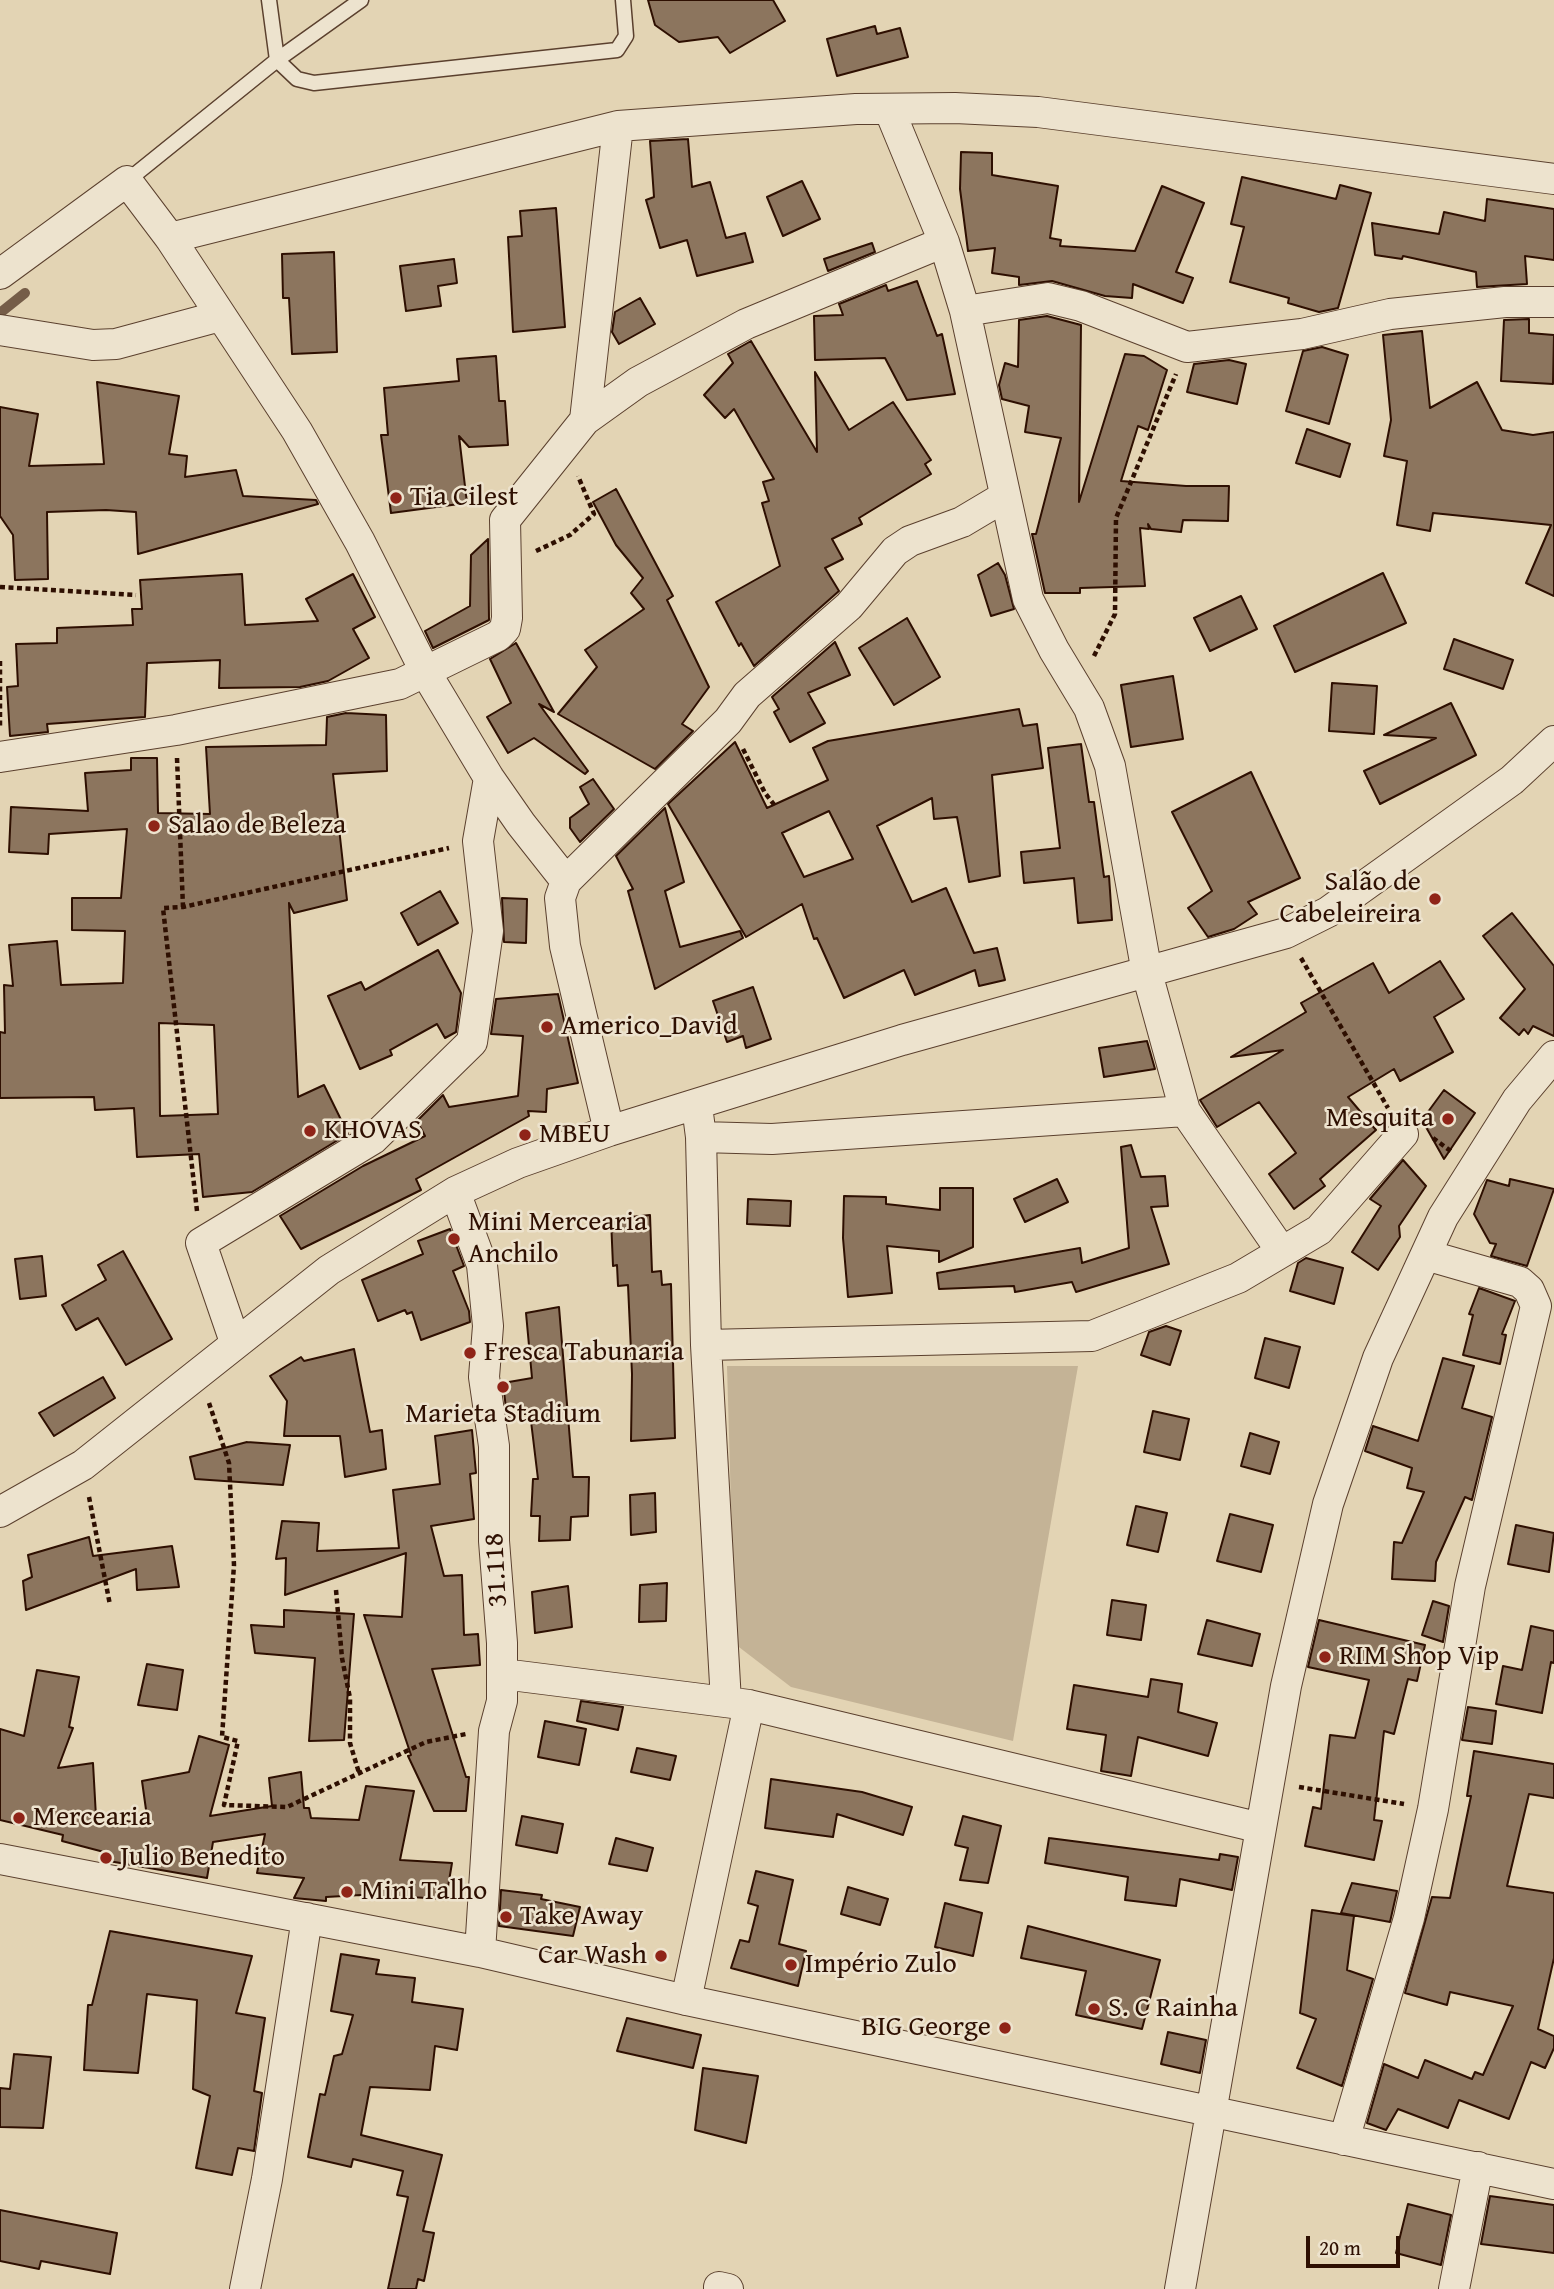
<!DOCTYPE html>
<meta charset="utf-8">
<style>
body{margin:0}
#map{position:relative;width:1554px;height:2289px;overflow:hidden;background:#e3d4b4;font-family:"Gentium Book Plus",serif}
canvas{display:block}
.scale{position:absolute;left:1306px;top:2236px;width:94px;height:32px;box-sizing:border-box;border:4px solid #2e0f01;border-top:0;padding-left:9px;font-size:21px;line-height:24px;white-space:nowrap;color:#2e0f01;-webkit-text-stroke:5px #ede3ce;paint-order:stroke}
</style>
<div id="map">
<canvas width="1554" height="2289"></canvas>
<div class="scale">20 m</div>
</div>
<script>
const context = document.querySelector('canvas').getContext('2d');
context.lineJoin = 'round';
function paint(path, color) { context.fillStyle = color; context.fill(path, 'evenodd'); }
const poly = rows => new Path2D(rows.map(r => 'M' + r).join(''));
function trace(path, color, width, dash) { context.strokeStyle = color; context.lineWidth = width; context.lineCap = dash ? 'butt' : 'round'; context.setLineDash(dash || []); context.stroke(path); }
function label(font, color, halo, rows, align = 'center') {
  context.font = font + ' "Gentium Book Plus",serif'; context.lineWidth = 5; context.setLineDash([]); context.textBaseline = 'middle'; context.strokeStyle = halo; context.fillStyle = color; for (const [text, x, y, turn = 0] of rows) {
    context.save(); context.translate(x, y); context.rotate((+turn || 0) * Math.PI / 180); context.textAlign = isNaN(turn) ? turn : align; if (halo) context.strokeText(text, 0, 0); context.fillText(text, 0, 0); context.restore();
  }
}
paint(poly([
 [727,1366,1078,1366,1013,1741,791,1687,735,1644]
]), '#c4b396');
trace(poly([
 [0,313,25,293]
]), '#755d48', 10);
const building = poly([
 [648,0,773,0,785,21,730,53,718,37,679,42,655,25,648,0],
 [875,26,877,34,900,28,908,57,837,76,827,39,875,26],
 [688,139,692,187,710,182,726,238,745,233,753,262,697,276,687,240,660,248,646,200,654,197,650,141,688,139],
 [961,152,992,153,992,175,1058,186,1050,238,1061,240,1060,246,1135,251,1162,186,1204,203,1176,272,1193,278,1183,303,1133,284,1132,298,1105,296,1052,281,1019,285,1019,277,992,273,995,248,968,251,960,189,961,152],
 [1242,177,1336,199,1340,185,1371,193,1338,308,1319,312,1288,303,1289,298,1230,282,1244,227,1231,224,1242,177],
 [802,181,820,219,783,236,767,197,802,181],
 [1487,199,1554,209,1554,260,1525,256,1527,284,1477,287,1476,272,1403,256,1402,259,1375,255,1372,223,1439,234,1444,212,1485,221,1487,199],
 [556,208,565,327,513,332,508,237,522,236,520,211,556,208],
 [872,243,875,252,828,271,824,259,872,243],
 [334,252,337,352,292,354,289,298,283,298,282,254,334,252],
 [454,259,457,283,438,286,441,306,406,311,400,266,454,259],
 [917,281,937,336,942,334,955,394,907,400,885,358,815,360,814,316,843,315,839,304,886,285,888,291,917,281],
 [640,298,655,324,619,344,612,332,615,312,640,298],
 [1047,316,1081,325,1079,502,1125,354,1144,356,1167,370,1148,430,1138,426,1121,481,1186,486,1229,486,1228,521,1183,520,1181,532,1151,529,1148,524,1149,529,1140,528,1145,586,1080,588,1080,593,1045,593,1032,534,1036,534,1061,438,1025,432,1029,406,1002,399,999,385,1005,363,1018,367,1019,320,1047,316],
 [1529,319,1529,333,1554,335,1553,384,1501,381,1504,320,1529,319],
 [1422,331,1430,408,1477,382,1502,430,1533,435,1554,432,1554,596,1526,583,1551,525,1433,513,1430,531,1397,525,1407,461,1384,456,1391,420,1383,335,1422,331],
 [751,341,817,452,815,372,849,430,893,402,931,460,925,464,931,474,859,518,862,524,832,539,843,559,825,568,839,591,754,666,741,643,739,646,716,602,780,566,762,503,769,501,763,482,774,479,734,409,725,418,704,395,733,363,728,354,751,341],
 [1322,347,1348,355,1329,424,1286,411,1303,351,1322,347],
 [496,356,499,401,505,401,508,445,469,447,459,436,467,503,391,513,381,435,388,435,384,388,459,381,457,359,496,356],
 [1229,360,1246,364,1237,404,1187,392,1194,364,1229,360],
 [97,382,179,396,169,454,187,456,185,477,236,470,243,496,316,500,318,504,138,554,136,512,106,510,47,512,48,579,15,580,13,535,0,516,0,407,38,414,29,466,104,464,97,382],
 [1307,429,1350,444,1340,477,1296,463,1307,429],
 [616,489,673,596,667,600,709,687,682,724,693,731,655,769,558,714,597,667,585,650,644,609,631,593,643,578,616,545,593,502,616,489],
 [488,539,489,620,433,648,425,631,470,606,471,555,488,539],
 [998,563,1005,575,1014,609,991,616,978,575,998,563],
 [1383,573,1406,623,1295,672,1274,626,1383,573],
 [242,574,245,625,318,621,306,599,353,574,375,617,353,629,369,658,328,681,300,687,219,688,220,660,147,663,145,717,47,724,48,732,10,736,7,687,18,686,16,644,57,643,57,628,133,625,132,609,142,609,140,580,242,574],
 [1241,596,1257,629,1210,651,1194,618,1241,596],
 [907,618,940,677,894,705,859,648,907,618],
 [1454,639,1513,660,1503,689,1444,669,1454,639],
 [835,642,850,675,808,693,825,723,790,742,774,712,779,709,772,697,835,642],
 [516,643,554,712,539,704,588,771,585,774,534,738,508,753,487,717,511,703,490,659,516,643],
 [1173,676,1183,739,1131,747,1121,685,1173,676],
 [1332,683,1377,686,1374,734,1329,731,1332,683],
 [1451,703,1476,755,1380,804,1364,771,1436,738,1384,735,1451,703],
 [1019,709,1023,726,1037,724,1043,768,992,775,1000,876,969,882,957,817,934,819,932,798,877,826,912,902,946,888,974,953,997,948,1005,980,979,986,975,970,915,995,904,970,844,998,817,938,814,939,802,904,746,937,668,804,735,742,767,808,828,780,813,748,828,741,1019,709],
 [829,811,853,859,804,877,782,833,829,811],
 [346,713,386,715,387,771,333,774,347,900,294,913,289,903,298,1097,324,1085,348,1134,252,1192,203,1197,199,1154,137,1157,134,1108,95,1110,94,1097,0,1098,0,1032,5,1033,4,985,13,986,9,945,57,941,61,985,123,983,125,931,72,930,72,898,121,898,127,829,49,834,48,854,9,852,11,807,88,811,85,773,131,770,131,758,157,758,158,813,210,814,206,747,326,745,327,717,346,713],
 [159,1023,214,1025,218,1114,160,1116,159,1023],
 [1081,744,1089,802,1094,802,1104,877,1109,876,1112,920,1078,923,1074,878,1024,883,1021,852,1060,848,1048,748,1081,744],
 [1251,772,1300,878,1248,902,1257,914,1234,929,1208,937,1188,908,1212,891,1172,812,1251,772],
 [593,779,614,809,580,842,570,828,570,818,589,804,580,787,593,779],
 [665,808,684,882,665,891,680,947,740,931,743,938,655,989,628,891,633,889,616,856,665,808],
 [440,891,458,923,418,945,401,913,440,891],
 [502,898,527,899,526,943,504,942,502,898],
 [1512,913,1554,966,1554,1036,1533,1026,1528,1034,1524,1029,1519,1035,1500,1018,1525,989,1483,936,1512,913],
 [438,950,461,993,456,1032,445,1038,437,1024,390,1050,392,1055,360,1069,328,996,361,982,365,990,438,950],
 [1440,961,1464,999,1434,1017,1453,1052,1400,1081,1394,1069,1348,1097,1376,1130,1320,1179,1325,1186,1294,1209,1269,1174,1296,1153,1259,1102,1217,1127,1200,1100,1283,1050,1231,1057,1306,1012,1301,1003,1373,963,1389,993,1440,961],
 [753,987,771,1039,746,1048,743,1036,727,1042,713,1001,753,987],
 [558,994,578,1083,547,1089,546,1112,528,1111,529,1116,416,1179,421,1190,301,1249,280,1216,363,1166,425,1136,417,1121,443,1095,449,1107,518,1096,523,1036,491,1034,496,999,558,994],
 [1147,1041,1155,1069,1104,1077,1099,1048,1147,1041],
 [1444,1090,1475,1113,1444,1159,1422,1120,1444,1090],
 [1131,1145,1141,1177,1165,1176,1168,1206,1151,1207,1169,1264,1076,1292,1072,1282,1015,1292,1014,1286,939,1289,937,1273,1080,1248,1082,1263,1129,1248,1121,1147,1131,1145],
 [1403,1160,1426,1186,1399,1226,1400,1237,1378,1270,1352,1252,1381,1206,1370,1199,1403,1160],
 [1057,1179,1068,1202,1025,1222,1014,1199,1057,1179],
 [1510,1179,1554,1189,1527,1266,1491,1256,1496,1244,1490,1243,1474,1214,1487,1180,1509,1186,1510,1179],
 [940,1188,973,1188,973,1247,939,1262,939,1251,887,1246,892,1293,848,1297,843,1238,844,1196,886,1197,886,1204,940,1210,940,1188],
 [748,1199,791,1201,790,1226,747,1224,748,1199],
 [650,1215,652,1272,661,1271,662,1285,671,1284,675,1438,631,1441,632,1374,628,1285,618,1286,617,1265,613,1266,611,1219,650,1215],
 [450,1229,464,1266,453,1271,469,1311,470,1322,421,1340,412,1312,407,1314,405,1310,378,1321,362,1280,423,1254,418,1241,450,1229],
 [123,1251,172,1339,126,1365,98,1318,76,1330,62,1305,106,1280,98,1265,123,1251],
 [42,1256,46,1296,20,1299,15,1259,42,1256],
 [1306,1258,1343,1268,1334,1304,1290,1291,1298,1263,1306,1258],
 [1479,1288,1515,1301,1502,1334,1506,1335,1500,1364,1463,1355,1473,1315,1469,1314,1479,1288],
 [559,1307,573,1477,589,1477,588,1516,571,1517,570,1540,539,1541,540,1516,531,1516,533,1479,538,1479,530,1413,507,1417,503,1383,532,1378,526,1313,559,1307],
 [1166,1326,1181,1331,1170,1365,1141,1355,1149,1332,1166,1326],
 [1265,1338,1300,1347,1289,1388,1255,1378,1265,1338],
 [354,1349,370,1432,382,1430,386,1469,345,1477,340,1436,284,1436,287,1401,270,1376,301,1357,304,1361,354,1349],
 [1443,1358,1474,1366,1462,1408,1492,1417,1472,1500,1465,1497,1436,1562,1435,1581,1392,1579,1394,1542,1402,1543,1424,1492,1407,1488,1412,1468,1365,1451,1373,1426,1418,1441,1443,1358],
 [103,1377,115,1398,54,1436,39,1413,103,1377],
 [1153,1411,1189,1419,1180,1460,1144,1452,1153,1411],
 [472,1430,476,1473,470,1474,474,1519,431,1526,444,1576,462,1575,464,1635,478,1634,480,1665,432,1669,466,1777,469,1777,466,1811,434,1811,408,1756,411,1755,364,1615,402,1617,406,1553,285,1595,286,1558,276,1559,282,1521,319,1523,317,1551,399,1548,393,1490,440,1484,435,1436,472,1430],
 [1250,1433,1279,1442,1270,1474,1241,1466,1250,1433],
 [247,1442,290,1445,283,1485,195,1479,190,1457,247,1442],
 [655,1493,656,1532,631,1535,630,1495,655,1493],
 [1136,1506,1167,1513,1158,1552,1127,1545,1136,1506],
 [1230,1514,1273,1525,1261,1572,1217,1561,1230,1514],
 [1516,1525,1554,1533,1549,1572,1508,1564,1516,1525],
 [89,1537,93,1556,172,1546,179,1587,137,1590,136,1569,26,1610,23,1581,32,1577,28,1555,89,1537],
 [667,1583,666,1621,639,1622,640,1585,667,1583],
 [568,1586,572,1627,535,1633,532,1592,568,1586],
 [1112,1600,1146,1605,1141,1640,1107,1635,1112,1600],
 [1433,1601,1449,1606,1443,1642,1422,1635,1433,1601],
 [284,1610,354,1614,344,1740,309,1741,315,1658,255,1653,251,1625,284,1627,284,1610],
 [1207,1620,1260,1634,1252,1666,1198,1654,1207,1620],
 [1319,1620,1425,1645,1417,1681,1408,1679,1394,1734,1384,1731,1374,1820,1382,1821,1374,1860,1305,1846,1313,1807,1321,1809,1330,1735,1355,1738,1369,1680,1308,1667,1319,1620],
 [1531,1626,1554,1631,1554,1663,1551,1662,1542,1713,1496,1704,1503,1666,1522,1670,1531,1626],
 [147,1664,183,1670,177,1710,138,1705,147,1664],
 [37,1670,79,1677,69,1727,73,1728,58,1768,93,1763,96,1817,148,1824,142,1781,189,1772,199,1736,229,1745,210,1816,272,1806,269,1778,301,1772,304,1808,309,1808,311,1818,359,1820,366,1786,414,1791,400,1860,452,1863,446,1899,409,1897,409,1900,361,1895,326,1897,326,1901,294,1898,304,1878,257,1873,265,1834,213,1842,207,1878,103,1860,104,1852,62,1841,63,1835,0,1820,0,1729,24,1736,37,1670],
 [1151,1679,1182,1684,1178,1712,1217,1723,1208,1756,1138,1737,1131,1776,1101,1771,1106,1735,1067,1729,1074,1685,1148,1697,1151,1679],
 [581,1701,623,1707,618,1730,577,1721,581,1701],
 [1468,1707,1496,1711,1492,1744,1462,1740,1468,1707],
 [545,1721,586,1729,579,1765,538,1757,545,1721],
 [637,1748,676,1756,670,1780,631,1772,637,1748],
 [1474,1751,1554,1764,1554,1798,1529,1794,1507,1886,1554,1893,1554,1958,1538,2029,1554,2036,1554,2048,1545,2068,1531,2062,1509,2119,1459,2100,1448,2128,1398,2109,1386,2130,1367,2123,1384,2064,1418,2078,1425,2060,1472,2079,1475,2072,1483,2075,1513,2006,1450,1992,1447,2005,1405,1993,1432,1897,1450,1898,1471,1796,1467,1796,1474,1751],
 [771,1779,862,1792,912,1807,903,1835,837,1814,833,1837,765,1828,771,1779],
 [522,1816,563,1824,557,1853,516,1845,522,1816],
 [963,1816,1001,1826,988,1883,960,1880,968,1848,955,1845,963,1816],
 [616,1838,653,1848,647,1871,609,1864,616,1838],
 [1049,1838,1219,1860,1220,1854,1238,1857,1232,1890,1180,1879,1176,1906,1125,1900,1128,1877,1045,1863,1049,1838],
 [756,1871,793,1880,779,1944,806,1951,798,1986,731,1968,740,1940,749,1942,758,1906,748,1903,756,1871],
 [1352,1883,1397,1891,1390,1922,1341,1913,1352,1883],
 [848,1887,888,1899,880,1925,841,1914,848,1887],
 [501,1890,542,1895,541,1899,580,1907,573,1936,499,1926,501,1890],
 [945,1903,982,1913,973,1956,935,1947,945,1903],
 [1312,1910,1354,1916,1347,1970,1373,1979,1342,2086,1297,2068,1316,2019,1300,2013,1312,1910],
 [1028,1926,1160,1960,1142,2029,1076,2015,1086,1971,1021,1958,1028,1926],
 [110,1931,252,1956,236,2013,265,2018,254,2091,262,2093,254,2151,238,2148,232,2175,196,2168,210,2096,193,2089,197,2000,147,1994,138,2073,84,2070,88,2005,92,2005,110,1931],
 [341,1954,379,1960,376,1974,415,1978,412,2002,463,2009,457,2050,435,2046,430,2090,370,2087,361,2135,442,2155,423,2231,434,2233,424,2281,418,2279,416,2289,388,2289,408,2197,397,2195,403,2171,353,2159,351,2167,308,2157,320,2094,325,2095,334,2056,342,2054,353,2015,331,2011,341,1954],
 [627,2018,701,2035,693,2068,617,2051,627,2018],
 [1168,2032,1206,2040,1200,2073,1161,2064,1168,2032],
 [14,2054,51,2057,43,2128,0,2127,0,2088,10,2089,14,2054],
 [703,2068,758,2076,746,2143,695,2130,703,2068],
 [1490,2196,1554,2205,1554,2253,1481,2244,1490,2196],
 [1408,2204,1451,2215,1441,2265,1396,2253,1408,2204],
 [0,2210,117,2233,110,2274,41,2261,39,2269,0,2261,0,2210]
]);
paint(building, '#8c755e');
trace(building, '#2e0f01', 2);
const lane = poly([
 [269,0,277,60,297,79,314,83,617,50,626,36,623,0],
 [127,181,277,60,361,0]
]);
const street = poly([
 [889,109,944,242,965,311,1028,599,1054,650,1089,708,1110,766,1147,973,1185,1111,1282,1252],
 [170,238,618,126,856,109,955,108,1038,112,1554,179],
 [0,274,127,181,170,238,297,431,360,542,426,673,489,778,521,824,566,881],
 [965,311,1048,298,1081,306,1187,347,1302,334,1390,314,1505,302,1554,302],
 [0,330,93,345,116,344,220,316],
 [585,420,618,126],
 [0,757,176,730,400,684,498,636,505,629,507,618,505,520,585,420,638,382,746,324,944,242],
 [697,1106,701,1137,706,1345,726,1702],
 [609,1131,565,946,560,898,566,881,728,721,747,695,849,606,895,551,910,541,962,522,1004,497],
 [701,1137,772,1139,1185,1111],
 [455,1192,482,1265,488,1326,484,1377,494,1446,494,1541,502,1643,502,1701,494,1731,480,1952],
 [235,1342,201,1243,373,1139,472,1042,488,931,478,841,489,778],
 [706,1345,1092,1336,1238,1278,1319,1230,1403,1134],
 [0,1512,83,1465,329,1270,455,1192,518,1163,609,1131,902,1040,1286,933,1328,912,1512,780,1554,741],
 [503,1674,749,1705,1261,1828],
 [0,1859,480,1952,686,2000,1554,2184],
 [686,2000,749,1705],
 [1344,2140,1409,1918,1433,1809,1470,1586,1536,1306,1529,1290,1520,1282,1426,1255],
 [719,2287,728,2289],
 [245,2289,267,2179,307,1918],
 [1180,2289,1286,1686,1328,1504,1378,1358,1443,1217,1517,1100,1554,1056],
 [1454,2289,1478,2167]
]);
trace(lane, '#5b402e', 17);
trace(street, '#5b402e', 32);
trace(poly([
 [536,551,570,535,594,514,578,476],
 [0,587,136,595],
 [1094,656,1115,614,1116,518,1176,374],
 [0,661,0,728],
 [743,749,765,793,776,807],
 [177,758,183,907],
 [1301,958,1388,1108],
 [1433,1138,1452,1152],
 [197,1211,163,908,183,907,449,848],
 [209,1403,229,1463,234,1565,222,1737,238,1741,224,1805,287,1807,426,1742,466,1734],
 [89,1497,110,1605],
 [336,1590,342,1658,350,1698,350,1743,359,1773],
 [1299,1787,1404,1804]
]), '#2e0f01', 4.5, [5, 3.5]);
trace(lane, '#ede3ce', 14);
trace(street, '#ede3ce', 30);
for (const [x, y, r, color] of [
 [396,498,7,"#8f2418"],
 [154,826,7,"#8f2418"],
 [1435,899,7,"#8f2418"],
 [547,1027,7,"#8f2418"],
 [1448,1119,7,"#8f2418"],
 [310,1131,7,"#8f2418"],
 [525,1135,7,"#8f2418"],
 [454,1239,7,"#8f2418"],
 [470,1353,7,"#8f2418"],
 [503,1387,7,"#8f2418"],
 [1325,1657,7,"#8f2418"],
 [19,1818,7,"#8f2418"],
 [106,1858,7,"#8f2418"],
 [347,1892,7,"#8f2418"],
 [506,1917,7,"#8f2418"],
 [661,1956,7,"#8f2418"],
 [791,1965,7,"#8f2418"],
 [1094,2009,7,"#8f2418"],
 [1005,2028,7,"#8f2418"]
]) { const dot = new Path2D(); dot.arc(x, y, r, 0, 2 * Math.PI); context.fillStyle = color; context.fill(dot); trace(dot, '#ede3ce', 2.5); }
label('28px', '#2e0f01', '#ede3ce', [
 ["Tia Cilest",410,498],
 ["Salao de Beleza",168,826],
 ["Salão de",1421,883,"right"],
 ["Cabeleireira",1421,915,"right"],
 ["Americo_David",561,1027],
 ["Mesquita",1434,1119,"right"],
 ["KHOVAS",324,1131],
 ["MBEU",539,1135],
 ["Mini Mercearia",468,1223],
 ["Anchilo",468,1255],
 ["Fresca Tabunaria",484,1353],
 ["Marieta Stadium",503,1415,"center"],
 ["RIM Shop Vip",1339,1657],
 ["Mercearia",33,1818],
 ["Julio Benedito",120,1858],
 ["Mini Talho",361,1892],
 ["Take Away",520,1917],
 ["Car Wash",647,1956,"right"],
 ["Império Zulo",805,1965],
 ["S. C Rainha",1108,2009],
 ["BIG George",991,2028,"right"]
], 'left');
label('28px', '#2e0f01', '#ede3ce', [
 ["31.118",497,1570,-93]
]);
</script>
